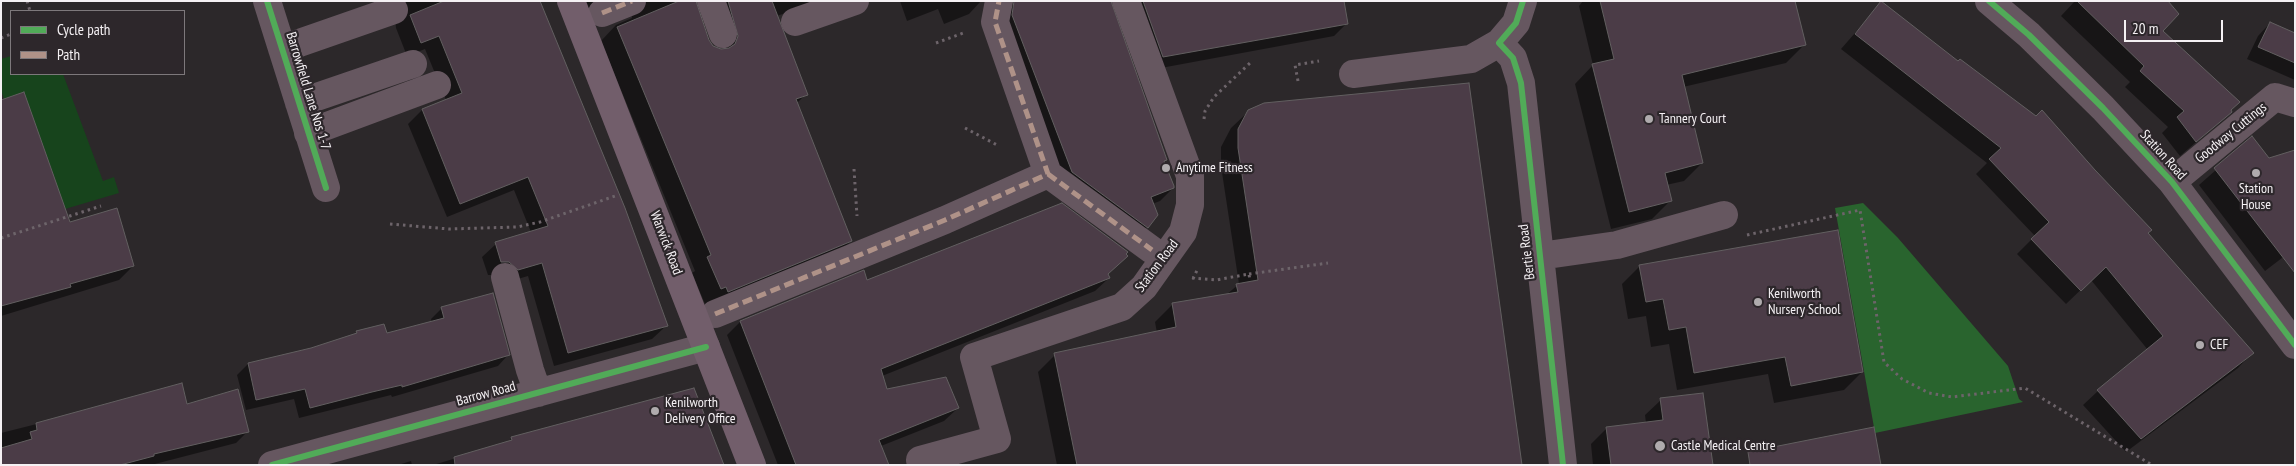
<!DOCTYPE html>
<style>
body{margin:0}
#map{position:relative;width:2296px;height:466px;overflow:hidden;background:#2c282a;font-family:"PT Sans Narrow",sans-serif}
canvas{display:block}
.frame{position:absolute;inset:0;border:2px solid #f5f1f4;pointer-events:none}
.legend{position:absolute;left:10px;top:10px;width:175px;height:65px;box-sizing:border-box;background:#2d272b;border:1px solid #7d787b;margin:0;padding:6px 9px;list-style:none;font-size:15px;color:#f5f1f4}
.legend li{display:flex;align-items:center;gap:10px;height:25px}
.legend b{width:25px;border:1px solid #7d787b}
.scale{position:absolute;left:2124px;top:20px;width:99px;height:22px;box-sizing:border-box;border:2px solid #f5f1f4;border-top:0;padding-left:6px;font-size:15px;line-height:18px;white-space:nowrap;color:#f5f1f4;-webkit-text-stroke:4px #2d272b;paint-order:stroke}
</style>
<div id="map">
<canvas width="2296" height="466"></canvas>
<div class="frame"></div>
<ul class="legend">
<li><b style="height:6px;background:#51ab58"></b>Cycle path</li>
<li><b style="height:6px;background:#af9288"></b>Path</li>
</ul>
<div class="scale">20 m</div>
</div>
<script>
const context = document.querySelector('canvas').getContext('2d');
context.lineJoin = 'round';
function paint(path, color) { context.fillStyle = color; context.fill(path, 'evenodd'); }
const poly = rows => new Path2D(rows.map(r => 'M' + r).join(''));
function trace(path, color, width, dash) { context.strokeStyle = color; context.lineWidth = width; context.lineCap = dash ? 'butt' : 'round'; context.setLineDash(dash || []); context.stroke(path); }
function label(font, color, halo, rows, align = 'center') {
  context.font = font + ' "PT Sans Narrow",sans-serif'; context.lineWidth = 4.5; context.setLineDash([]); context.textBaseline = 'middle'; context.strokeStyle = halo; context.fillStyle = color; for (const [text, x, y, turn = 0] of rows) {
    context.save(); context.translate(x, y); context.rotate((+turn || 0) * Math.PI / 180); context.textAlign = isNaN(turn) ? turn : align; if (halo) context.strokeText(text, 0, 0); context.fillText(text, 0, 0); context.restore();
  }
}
paint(poly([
 [11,56,11,74,63,74,103,181,114,177,119,193,1,228,15,193,55,179,24,92,4,99,1,90,1,59]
]), '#17441c');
paint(poly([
 [1863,203,1898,238,2008,366,2019,399,2023,402,1875,433,1835,208]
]), '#29642e');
paint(poly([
 [376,1,538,1,666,326,652,339,554,366,528,276,504,283,495,275,488,275,482,257,496,244,531,232,514,190,447,217,408,124,422,110,446,100,425,49,407,56,396,28,395,19,378,8],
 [582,1,616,1,588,11],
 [618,1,695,1,712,47,723,50,706,5,698,1,810,1,803,8,776,16,806,94,796,104,851,241,835,257,705,304,692,273,695,271,601,41,616,25,632,18,631,12],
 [900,1,981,1,969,14,944,24,938,9,907,21],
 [994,1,1110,1,1166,159,1164,162,1173,188,1160,201,1152,204,1147,227,1134,240,1059,185],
 [1121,1,1343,1,1347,23,1334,36,1150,70],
 [1583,1,1754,1,1805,44,1786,63,1683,87,1702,163,1684,181,1666,185,1670,201,1652,219,1611,229,1575,84,1593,65,1579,6],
 [2075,1,2149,1,2161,31,2231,112,2180,156,2162,133,2168,127,2125,87,2130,82,2061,16],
 [1882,2,2147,233,2252,353,2238,368,2126,452,2083,405,2098,391,2148,350,2091,280,2066,304,2017,254,2035,236,1976,174,1987,163,1841,49],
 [2270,23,2295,35,2295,80,2247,59,2258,36],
 [1249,111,1520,465,1057,465,1038,372,1055,355,1157,333,1155,322,1172,305,1226,295,1239,284,1221,166,1221,147,1231,128],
 [2252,138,2295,248,2265,271,2199,185],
 [70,224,133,266,119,280,1,316,1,245],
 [1640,266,1862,372,1844,390,1774,403,1768,374,1677,390,1669,344,1651,347,1646,316,1628,319,1622,284],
 [1107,274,1109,278,1095,291,882,376,886,391,958,408,944,421,881,446,888,465,778,465,727,335,740,322,867,282],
 [442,308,508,355,498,366,392,397,391,395,299,418,294,399,246,410,237,375,248,364,311,349,353,336,357,332,386,335,432,323,431,319],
 [1661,400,1712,465,1593,465,1591,444,1607,428,1646,423,1645,415],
 [120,403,186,405,248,431,236,443,151,465,1,465,1,433],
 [512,438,723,465,433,465,507,443],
 [411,461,412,465,398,465]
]), '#0007');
const building = poly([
 [444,1,540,1,625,208,668,326,568,353,542,263,518,270,509,262,501,262,495,242,548,226,528,177,460,204,422,109,462,93,439,36,421,43,410,15,444,1],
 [679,1,696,1,709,40,713,46,721,49,729,48,735,44,738,36,728,1,772,1,808,95,796,99,852,241,728,292,726,287,721,289,707,257,711,255,617,27,679,1],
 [1014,1,1111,1,1167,160,1164,161,1174,186,1174,188,1151,197,1158,215,1148,228,1072,172,1012,15,1014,1],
 [1143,1,1344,1,1348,24,1163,57,1143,1],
 [1600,1,1795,1,1806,45,1682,75,1703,163,1665,173,1672,201,1629,212,1592,64,1614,59,1600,1],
 [1881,1,1958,61,1960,59,2036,116,2042,110,2095,170,2152,230,2148,233,2254,353,2141,439,2097,390,2163,336,2106,267,2081,291,2031,239,2049,222,1989,159,2001,148,1855,34,1881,1],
 [2077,1,2168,1,2179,14,2163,31,2240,102,2231,110,2232,112,2196,142,2177,117,2184,111,2140,71,2144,66,2077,1],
 [2270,22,2295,33,2295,63,2258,47,2270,22],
 [1469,83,1522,465,1077,465,1054,353,1176,327,1172,303,1238,292,1236,284,1258,280,1238,148,1238,129,1248,110,1264,103,1469,83],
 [24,92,70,222,117,208,134,266,70,284,71,287,1,306,1,100,24,92],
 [2252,136,2269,158,2295,150,2295,273,2214,168,2252,136],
 [1062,203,1128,252,1126,254,1128,256,1108,274,1110,278,881,369,887,389,946,377,959,408,879,440,889,465,796,465,740,321,864,270,867,280,1062,203],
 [1838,230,1863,372,1791,386,1785,357,1694,373,1686,327,1669,330,1663,299,1646,302,1639,265,1838,230],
 [493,293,510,355,402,387,402,385,372,392,310,408,305,389,256,400,248,363,311,348,357,333,356,331,384,324,387,333,444,318,441,307,493,293],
 [182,383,187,404,238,389,249,432,154,454,154,456,120,465,1,465,1,448,32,439,30,432,37,430,36,423,182,383],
 [694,388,724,465,455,465,454,457,512,440,511,437,694,388],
 [1703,393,1713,465,1611,465,1606,427,1663,420,1660,398,1703,393],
 [1874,427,1881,465,1750,465,1748,452,1874,427]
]);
paint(building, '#4b3c47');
trace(building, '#625f60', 1);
trace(poly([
 [27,1,30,11],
 [1,38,11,34],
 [936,43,966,32],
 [1298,81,1295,65,1319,61],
 [1204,119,1205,111,1214,97,1250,63],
 [965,128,999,146],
 [854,169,857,216],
 [390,224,449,229,517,227,540,222,615,196],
 [1747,235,1860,210,1884,362,1902,379,1929,393,1952,397,2025,388,2152,465],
 [1,238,101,206],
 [1249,274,1328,263],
 [1192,278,1216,280,1249,274,1250,281],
 [1193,279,1198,268]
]), '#6d646a', 3, [2.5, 4]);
trace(poly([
 [267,1,326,188],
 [711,1,723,34],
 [1989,1,2029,35,2103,108,2172,182,2295,345],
 [602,13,632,1],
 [795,22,855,1],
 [1499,43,1513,58,1521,83,1563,465],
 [282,49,394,10],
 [1353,74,1471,59,1499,43,1516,23,1523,1],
 [299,103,413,64],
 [308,133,437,85],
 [1048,174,1152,250],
 [2172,182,2275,97,2295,103],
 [1540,256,1617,245,1724,215],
 [505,277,530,370,538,393],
 [715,314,945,220,1048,174,995,22,999,1],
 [920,460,997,439,974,357,1122,307,1144,287,1183,232,1190,205,1190,176,1126,1],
 [272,465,706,347]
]), '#665760', 28);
trace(poly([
 [571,1,752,465]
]), '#725e6b', 28);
trace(poly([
 [602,13,632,1],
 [1048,174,1152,250],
 [715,314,945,220,1048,174,995,22,999,1]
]), '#af9288', 5, [10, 5]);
trace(poly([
 [267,1,326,188],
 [1523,1,1516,23,1499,43,1513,58,1521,83,1563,465],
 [1989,1,2029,35,2103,108,2172,182,2295,345],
 [272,465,706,347]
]), '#51ab58', 6);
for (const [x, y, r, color] of [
 [1649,119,5,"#afabad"],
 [1166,168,5,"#afabad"],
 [2256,173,5,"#afabad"],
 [1758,302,5,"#afabad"],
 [2200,345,5,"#afabad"],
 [655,411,5,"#afabad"],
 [1660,446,6,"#afabad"]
]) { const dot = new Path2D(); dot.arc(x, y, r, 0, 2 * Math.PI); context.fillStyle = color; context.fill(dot); trace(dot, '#2d272b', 2); }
label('14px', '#f5f1f4', '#2d272b', [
 ["Barrowfield Lane Nos 1-7",308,91,73],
 ["Goodway Cuttings",2231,133,-39],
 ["Station Road",2163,155,48],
 ["Warwick Road",666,243,69],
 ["Bertie Road",1527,252,-97],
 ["Station Road",1157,266,-53],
 ["Barrow Road",486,394,-15]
]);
label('14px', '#f5f1f4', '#2d272b', [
 ["Tannery Court",1659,119],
 ["Anytime Fitness",1176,168],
 ["Station",2256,189,"center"],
 ["House",2256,205,"center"],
 ["Kenilworth",1768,294],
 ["Nursery School",1768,310],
 ["CEF",2210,345],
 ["Kenilworth",665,403],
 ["Delivery Office",665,419],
 ["Castle Medical Centre",1671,446]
], 'left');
</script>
